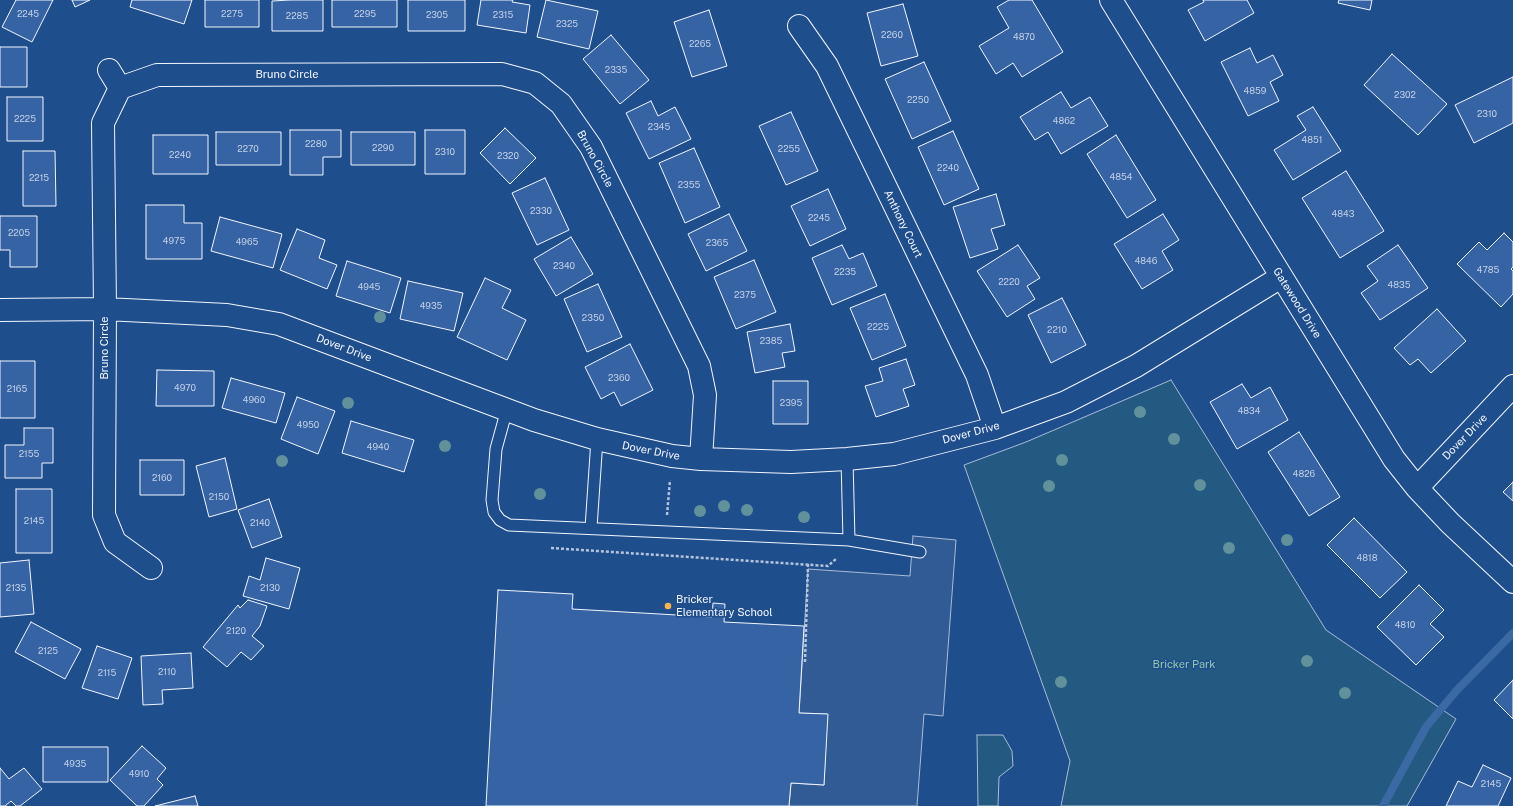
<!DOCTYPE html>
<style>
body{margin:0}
canvas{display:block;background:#1f4e8c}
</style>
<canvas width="1513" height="806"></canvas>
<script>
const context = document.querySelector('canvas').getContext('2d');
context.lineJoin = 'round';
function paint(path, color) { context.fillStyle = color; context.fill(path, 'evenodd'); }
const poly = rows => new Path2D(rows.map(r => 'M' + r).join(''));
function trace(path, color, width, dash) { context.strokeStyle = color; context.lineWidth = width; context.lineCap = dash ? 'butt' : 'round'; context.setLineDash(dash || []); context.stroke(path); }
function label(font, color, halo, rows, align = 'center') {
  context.font = font + ' "Public Sans",sans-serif'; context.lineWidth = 3; context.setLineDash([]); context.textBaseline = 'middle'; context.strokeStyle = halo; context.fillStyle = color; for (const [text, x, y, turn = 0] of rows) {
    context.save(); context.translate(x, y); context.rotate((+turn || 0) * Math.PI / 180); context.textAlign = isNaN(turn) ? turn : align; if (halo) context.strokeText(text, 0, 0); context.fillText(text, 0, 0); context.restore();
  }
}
const green = poly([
 [1171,380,1326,630,1456,719,1407,806,1061,806,1070,761,964,465,1026,442,1171,380],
 [977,735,1003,735,1012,751,1013,766,999,777,998,806,978,806,977,735]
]);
paint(green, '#245a82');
trace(green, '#a8bbd7', 1);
const parking = poly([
 [913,536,956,540,943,716,924,714,917,806,789,806,791,783,824,785,827,714,799,713,808,569,910,576,913,536]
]);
paint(parking, '#305b95');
trace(parking, '#a8bbd7', 1);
trace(poly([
 [1383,806,1426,727,1457,690,1513,633]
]), '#3b69a3', 8);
const building = poly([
 [16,0,53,0,32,42,2,27,16,0],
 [72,0,90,0,75,7,72,0],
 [132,0,192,0,184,24,130,7,132,0],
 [205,0,259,0,259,27,205,27,205,0],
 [290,0,323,0,323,31,272,31,272,1,290,0],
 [332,0,397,0,397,27,332,27,332,0],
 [408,0,465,0,465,31,408,31,408,0],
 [481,0,513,0,512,2,530,5,526,33,477,25,481,0],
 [546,0,598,11,589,49,537,37,546,0],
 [1009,0,1032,0,1063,52,1022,77,1013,63,996,74,979,46,1009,28,997,7,1009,0],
 [1203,0,1247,0,1254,13,1205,41,1188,10,1204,2,1203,0],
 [1339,0,1372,0,1370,10,1338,3,1339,0],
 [903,4,918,56,881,66,867,13,903,4],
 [709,10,727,66,692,77,674,22,709,10],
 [611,35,649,80,620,104,583,59,611,35],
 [0,47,27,47,27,87,0,87,0,47],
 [1250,48,1257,63,1273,55,1283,75,1270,82,1279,101,1248,116,1221,62,1250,48],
 [1392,54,1447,104,1418,135,1364,85,1392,54],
 [924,62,951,121,912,139,885,79,924,62],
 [1513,77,1513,123,1474,143,1455,105,1513,77],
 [1061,92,1071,108,1090,97,1108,126,1061,154,1048,132,1035,140,1020,117,1061,92],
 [7,97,43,97,43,141,7,141,7,97],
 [651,101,658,116,675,107,691,139,649,159,626,113,651,101],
 [1313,107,1341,151,1293,180,1274,150,1306,130,1297,116,1313,107],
 [791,112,818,171,786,185,759,126,791,112],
 [505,128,536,158,510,184,480,153,505,128],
 [290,130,341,130,341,157,323,157,323,175,290,175,290,130],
 [425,130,465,130,465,174,425,174,425,130],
 [953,131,979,189,944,205,918,147,953,131],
 [216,132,281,132,281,165,216,165,216,132],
 [351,132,415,132,415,165,351,165,351,132],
 [153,135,208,135,208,174,153,174,153,135],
 [1116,135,1156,200,1127,218,1087,154,1116,135],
 [694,148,720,207,685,223,659,163,694,148],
 [23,151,55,151,56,206,23,206,23,151],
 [1346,171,1384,231,1340,258,1302,198,1346,171],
 [545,178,569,230,537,245,512,193,545,178],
 [828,189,846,229,810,246,791,206,828,189],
 [996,194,1005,225,991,229,998,249,970,258,953,207,996,194],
 [146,205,184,205,184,223,202,223,202,259,146,259,146,205],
 [729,214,747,251,706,271,688,234,729,214],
 [1163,214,1179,240,1162,251,1173,270,1142,289,1114,244,1163,214],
 [0,216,37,216,37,267,10,267,10,250,0,250,0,216],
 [220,217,282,234,273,268,211,251,220,217],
 [297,229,325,240,319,258,337,265,327,289,280,270,297,229],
 [1504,233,1513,242,1513,267,1511,269,1513,271,1513,294,1501,307,1457,264,1479,242,1487,250,1504,233],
 [571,237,593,274,556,296,534,259,571,237],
 [842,245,849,259,863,253,877,286,832,305,812,258,842,245],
 [1018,245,1040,278,1027,286,1035,299,1007,317,977,271,1018,245],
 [1398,245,1428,288,1380,320,1361,293,1378,281,1367,266,1398,245],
 [754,260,776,312,736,329,714,277,754,260],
 [347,261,401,278,390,313,336,296,347,261],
 [485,278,511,290,502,308,526,320,507,360,457,337,485,278],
 [408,281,463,293,454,331,400,319,408,281],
 [598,284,622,337,587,352,564,299,598,284],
 [885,294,906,346,872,360,850,308,885,294],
 [1062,298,1086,345,1051,363,1028,315,1062,298],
 [1437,309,1466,341,1431,373,1418,359,1410,365,1394,348,1437,309],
 [790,324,795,351,782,353,785,367,755,373,747,332,790,324],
 [630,344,653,390,621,406,614,392,601,399,585,367,630,344],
 [906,359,915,385,903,389,909,406,876,417,865,386,883,381,879,368,906,359],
 [0,361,35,361,35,418,0,418,0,361],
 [157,370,214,371,214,406,156,406,157,370],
 [231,378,285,393,276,423,222,408,231,378],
 [773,381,808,381,808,424,773,424,773,381],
 [1242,384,1251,398,1270,387,1288,420,1237,449,1210,402,1242,384],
 [297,397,335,411,318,454,281,439,297,397],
 [351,421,414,440,404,472,342,453,351,421],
 [24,428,53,428,53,463,42,463,42,478,5,478,5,445,24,445,24,428],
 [1299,432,1340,497,1309,516,1268,452,1299,432],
 [225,458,237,509,209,517,196,466,225,458],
 [140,460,184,460,184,495,140,495,140,460],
 [1513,482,1513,501,1503,492,1513,482],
 [16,489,52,489,52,553,16,553,16,489],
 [269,499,282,537,252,548,238,510,269,499],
 [1354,518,1407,572,1380,598,1327,545,1354,518],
 [266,558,300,568,289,609,243,596,249,576,260,580,266,558],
 [29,560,34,614,0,617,0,563,29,560],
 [1419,585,1444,610,1430,624,1444,637,1416,665,1377,627,1419,585],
 [498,590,573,594,572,609,712,617,713,603,725,604,724,622,804,626,799,713,828,714,824,785,791,783,789,806,486,806,498,590],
 [248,600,267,606,260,626,252,636,264,646,251,660,241,652,227,667,203,647,238,605,240,608,248,600],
 [31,622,81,649,65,679,15,652,31,622],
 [97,646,132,658,118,699,82,688,97,646],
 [191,653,193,688,162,690,163,704,143,705,141,656,191,653],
 [1513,680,1513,719,1494,700,1513,680],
 [142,746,166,768,157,779,163,785,144,806,137,806,110,780,142,746],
 [43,747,108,747,108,782,43,782,43,747],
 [1483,765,1511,778,1498,806,1446,806,1458,781,1472,787,1483,765],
 [0,768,9,779,24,768,42,789,20,806,16,806,11,801,5,806,0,806,0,768],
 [195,796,198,806,155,806,195,796]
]);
paint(building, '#3563a3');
trace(building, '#f2f6ff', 1);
const lane = poly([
 [507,409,496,449,492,500,494,512,500,520,509,525,849,540,920,552],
 [847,459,849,540],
 [591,528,597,439]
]);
const street = poly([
 [1111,0,1394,459,1417,488,1450,523,1513,582],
 [799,26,827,66,977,375,995,428],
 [109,70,120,88],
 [0,310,105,309,227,315,279,324,534,420,597,439,672,456,701,459,791,462,847,459,894,454,995,428,1066,402,1136,366,1281,277],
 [1417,488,1513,386],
 [151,568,115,542,104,515,105,309,103,123,120,88,157,75,502,74,535,83,561,104,591,147,699,366,705,395,701,459]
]);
trace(lane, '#f2f6ff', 13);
trace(street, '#f2f6ff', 24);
trace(poly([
 [667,515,670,480],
 [551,548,828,566,837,558],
 [805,662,808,564]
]), '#b3c4dc', 2.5, [3, 2]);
trace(lane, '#1f4e8c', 11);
trace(street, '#1f4e8c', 22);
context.fillStyle = '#61919a';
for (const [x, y] of [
 [380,317],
 [348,403],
 [1140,412],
 [1174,439],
 [445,446],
 [1062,460],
 [282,461],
 [1200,485],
 [1049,486],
 [540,494],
 [724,506],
 [747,510],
 [700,511],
 [804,517],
 [1287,540],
 [1229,548],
 [1307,661],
 [1061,682],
 [1345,693]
]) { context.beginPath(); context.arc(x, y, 6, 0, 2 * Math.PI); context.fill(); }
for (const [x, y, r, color] of [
 [668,606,4,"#ffb74d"]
]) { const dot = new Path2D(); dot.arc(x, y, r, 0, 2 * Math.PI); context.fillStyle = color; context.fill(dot); trace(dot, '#1f4e8c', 1.5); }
label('9px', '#c3d1e8', null, [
 ["2245",28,14],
 ["2275",232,14],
 ["2295",365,14],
 ["2305",437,15],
 ["2315",503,15],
 ["2285",297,16],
 ["2325",567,24],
 ["2260",892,35],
 ["4870",1024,37],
 ["2265",700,44],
 ["2335",616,70],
 ["4859",1255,91],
 ["2302",1405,95],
 ["2250",918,100],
 ["2310",1487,114],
 ["2225",25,119],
 ["4862",1064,121],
 ["2345",659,127],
 ["4851",1312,140],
 ["2280",316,144],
 ["2290",383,148],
 ["2270",248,149],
 ["2255",789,149],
 ["2310",445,152],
 ["2240",180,155],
 ["2320",508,156],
 ["2240",948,168],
 ["4854",1121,177],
 ["2215",39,178],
 ["2355",689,185],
 ["2330",541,211],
 ["4843",1343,214],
 ["2245",819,218],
 ["2205",19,233],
 ["4975",174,241],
 ["4965",247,242],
 ["2365",717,243],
 ["4846",1146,261],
 ["2340",564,266],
 ["4785",1488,270],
 ["2235",845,272],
 ["2220",1009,282],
 ["4835",1399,285],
 ["4945",369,287],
 ["2375",745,295],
 ["4935",431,306],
 ["2350",593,318],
 ["2225",878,327],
 ["2210",1057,330],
 ["2385",771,341],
 ["2360",619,378],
 ["4970",185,388],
 ["2165",17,389],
 ["4960",254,400],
 ["2395",791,403],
 ["4834",1249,411],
 ["4950",308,425],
 ["4940",378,447],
 ["2155",29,454],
 ["4826",1304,474],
 ["2160",162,478],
 ["2150",219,497],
 ["2145",34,521],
 ["2140",260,523],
 ["4818",1367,558],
 ["2135",16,588],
 ["2130",270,588],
 ["4810",1405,625],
 ["2120",236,631],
 ["2125",48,651],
 ["2110",167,672],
 ["2115",107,673],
 ["4935",75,764],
 ["4910",139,774],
 ["2145",1491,784]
]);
label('11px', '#f2f6ff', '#1f4e8c', [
 ["Bruno Circle",287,75],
 ["Bruno Circle",595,159,61],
 ["Anthony Court",903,224,64],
 ["Gatewood Drive",1297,303,58],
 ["Bruno Circle",105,348,-90],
 ["Dover Drive",344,348,21],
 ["Dover Drive",971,433,-15],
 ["Dover Drive",1465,437,-46],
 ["Dover Drive",651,451,11]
]);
label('11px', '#f2f6ff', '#1f4e8c', [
 ["Bricker",676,600],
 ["Elementary School",676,613]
], 'left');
label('11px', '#97c8a6', '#1f4e8c', [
 ["Bricker Park",1184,665]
]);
</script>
